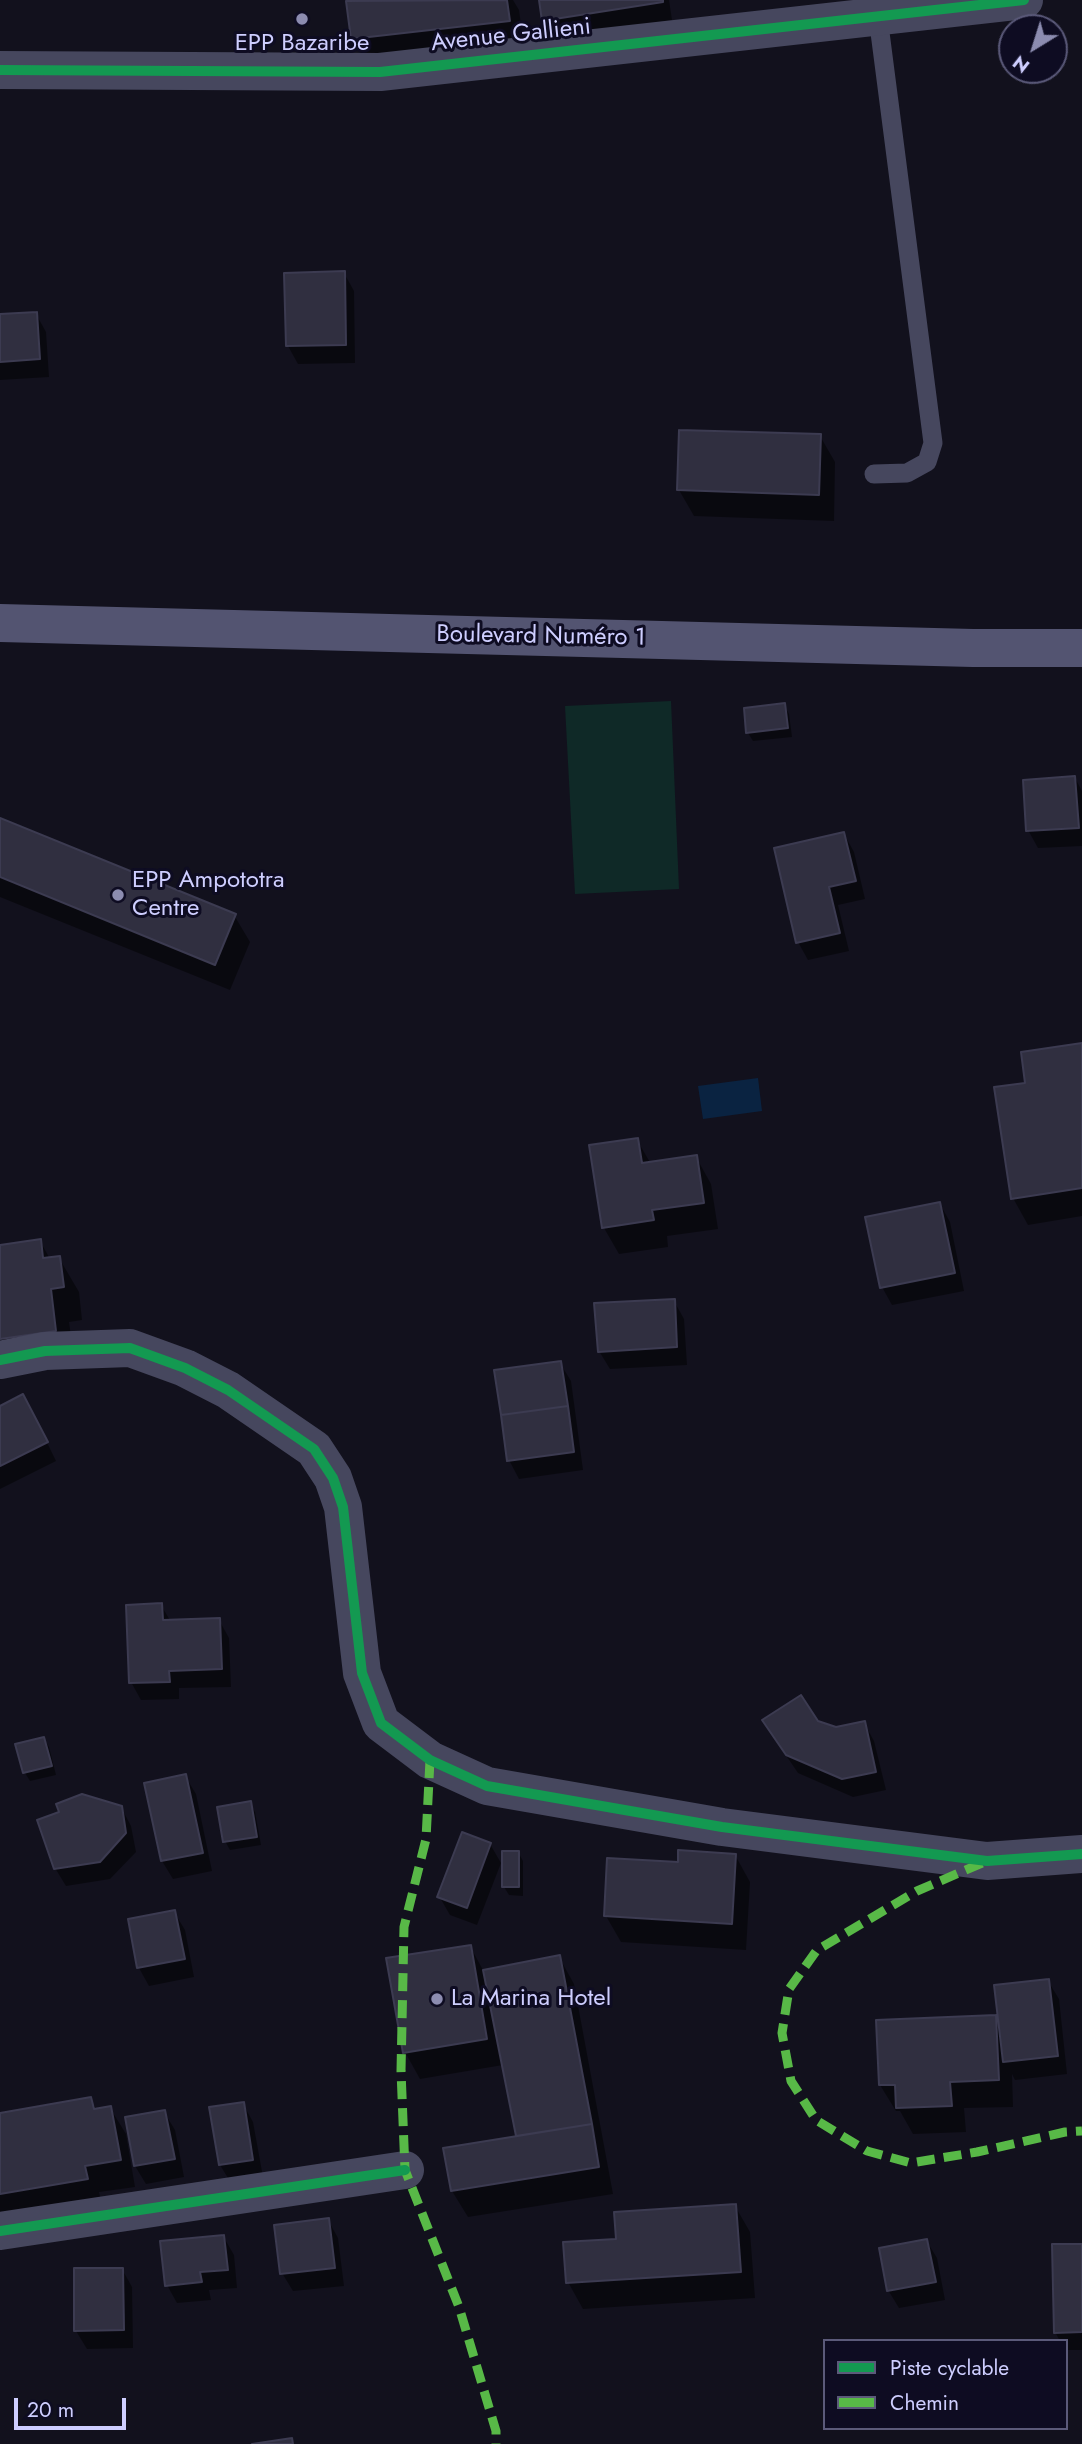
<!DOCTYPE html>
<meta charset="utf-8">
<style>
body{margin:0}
#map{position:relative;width:1082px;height:2444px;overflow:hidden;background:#12111d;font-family:Jost,sans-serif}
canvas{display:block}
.legend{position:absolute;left:823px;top:2339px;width:245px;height:91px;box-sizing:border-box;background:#0e0c22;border:2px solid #5b5a7a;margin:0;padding:9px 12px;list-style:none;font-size:21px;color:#ceceff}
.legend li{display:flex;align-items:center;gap:14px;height:35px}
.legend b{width:35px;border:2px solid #5b5a7a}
.north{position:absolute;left:998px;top:14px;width:70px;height:70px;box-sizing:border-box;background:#0e0c22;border:2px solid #5b5a7a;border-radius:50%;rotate:218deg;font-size:19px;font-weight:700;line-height:28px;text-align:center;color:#ceceff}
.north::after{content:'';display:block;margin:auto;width:24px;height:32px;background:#8c8cb0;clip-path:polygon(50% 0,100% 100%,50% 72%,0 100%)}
.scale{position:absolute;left:14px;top:2398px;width:112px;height:32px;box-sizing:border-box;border:4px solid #ceceff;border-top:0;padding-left:9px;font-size:21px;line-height:24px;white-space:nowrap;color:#ceceff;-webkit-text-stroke:5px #0e0c22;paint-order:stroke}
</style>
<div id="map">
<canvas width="1082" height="2444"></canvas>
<ul class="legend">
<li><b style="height:9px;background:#139951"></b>Piste cyclable</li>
<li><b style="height:9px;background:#58b947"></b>Chemin</li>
</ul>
<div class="north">N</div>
<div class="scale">20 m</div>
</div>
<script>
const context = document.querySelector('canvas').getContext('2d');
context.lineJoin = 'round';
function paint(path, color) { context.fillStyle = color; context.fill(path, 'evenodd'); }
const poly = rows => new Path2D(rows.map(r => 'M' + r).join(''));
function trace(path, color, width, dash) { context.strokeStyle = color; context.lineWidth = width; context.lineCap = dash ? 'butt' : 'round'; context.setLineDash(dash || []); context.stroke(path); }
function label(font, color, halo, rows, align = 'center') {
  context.font = font + ' Jost,sans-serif'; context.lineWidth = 6; context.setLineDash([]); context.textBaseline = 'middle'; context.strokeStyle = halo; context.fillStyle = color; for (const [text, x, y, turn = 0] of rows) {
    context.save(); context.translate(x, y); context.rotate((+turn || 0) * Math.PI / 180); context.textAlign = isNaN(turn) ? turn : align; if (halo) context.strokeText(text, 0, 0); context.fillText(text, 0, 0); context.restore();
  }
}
paint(poly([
 [671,701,679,889,575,894,565,706]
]), '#0f2927');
paint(poly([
 [758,1078,762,1111,703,1119,698,1086]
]), '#0a2341');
paint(poly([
 [366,0,513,0,519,10,524,47,368,65,353,39,348,2],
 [541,0,669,0,672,20,554,39,544,21],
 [344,273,354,291,355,363,298,364,288,346],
 [36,314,46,332,49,377,0,380,0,316],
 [820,436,835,462,834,521,694,516,679,490],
 [784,705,789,714,792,737,753,741,748,733,746,710],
 [1075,778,1082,791,1082,846,1038,848,1028,830],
 [0,820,234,915,250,942,230,990,0,897],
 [844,834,854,852,865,899,838,905,849,951,808,960,798,942],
 [1082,1045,1082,1216,1028,1225,1013,1198,1027,1084],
 [637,1140,651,1164,696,1157,711,1184,718,1229,667,1236,668,1247,619,1254,604,1228,592,1147],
 [940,1204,950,1222,964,1291,892,1305,882,1287],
 [40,1241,50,1259,59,1258,79,1292,82,1320,69,1322,75,1365,0,1375,0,1246],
 [674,1301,684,1319,687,1365,610,1369,599,1351],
 [560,1363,571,1381,583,1470,519,1479,509,1460],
 [0,1408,33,1414,56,1461,0,1489],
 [161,1605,171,1622,219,1620,229,1638,231,1687,179,1688,179,1699,141,1700,131,1682],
 [816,1722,835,1729,864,1723,874,1741,886,1790,853,1797,798,1773,775,1739],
 [44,1739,49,1747,56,1775,30,1781,25,1773,18,1745],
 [185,1776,196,1794,212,1871,173,1879,162,1861,146,1784],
 [250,1803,255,1812,261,1845,230,1850,225,1841],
 [121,1807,131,1826,136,1852,110,1879,66,1886,55,1868],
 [490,1844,501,1863,477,1925,450,1915,439,1896],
 [518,1852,523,1861,523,1896,509,1895,504,1887],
 [735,1855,750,1882,746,1950,621,1942,606,1916,679,1863],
 [174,1912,185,1930,194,1977,149,1986,139,1968,130,1921],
 [470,1946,484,1972,559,1957,574,1984,613,2194,468,2217,452,2191,445,2149,518,2138,503,2065,420,2079,405,2052],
 [1048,1981,1059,1999,1067,2074,1015,2080,1012,2074,1013,2107,964,2108,966,2132,913,2134,900,2111,896,2111,880,2085,995,2017,1001,2027],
 [90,2099,97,2110,110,2108,126,2134,135,2187,99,2192,102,2205,0,2223,0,2115],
 [243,2104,253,2122,263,2177,231,2183,220,2165,211,2109],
 [164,2112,175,2130,184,2177,146,2184,135,2166,127,2118],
 [735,2206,750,2232,755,2298,583,2309,568,2282,618,2240],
 [328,2220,338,2238,344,2286,293,2291,282,2273],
 [223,2236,234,2255,237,2288,209,2290,211,2300,177,2303,167,2285],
 [926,2240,937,2258,945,2300,899,2308,888,2290],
 [1082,2245,1082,2350,1066,2350,1066,2341,1060,2341,1055,2332],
 [122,2269,132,2287,133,2348,87,2349,76,2331]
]), '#0007');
const building = poly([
 [507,0,510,21,351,39,346,1,507,0],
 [539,0,663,0,663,2,542,21,539,0],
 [345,271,346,345,286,346,284,273,345,271],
 [37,312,40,359,0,362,0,314,37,312],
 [679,430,821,434,819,495,677,490,679,430],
 [785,703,788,728,746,733,744,708,785,703],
 [1075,776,1079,828,1026,831,1023,780,1075,776],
 [0,818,236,914,215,965,0,877,0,818],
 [844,832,856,881,829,887,840,933,796,943,774,848,844,832],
 [1082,1043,1082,1188,1011,1199,994,1087,1025,1083,1021,1052,1082,1043],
 [638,1138,642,1163,697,1155,704,1203,652,1210,654,1220,602,1228,589,1145,638,1138],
 [940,1202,955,1273,880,1288,865,1217,940,1202],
 [41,1239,43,1258,60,1256,64,1287,51,1289,56,1331,0,1339,0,1245,41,1239],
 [675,1299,677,1347,598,1352,594,1303,675,1299],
 [561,1361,568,1406,501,1415,494,1370,561,1361],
 [23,1394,48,1442,0,1466,0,1406,23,1394],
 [568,1406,574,1452,507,1461,501,1415,568,1406],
 [162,1603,163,1620,220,1618,222,1669,169,1671,170,1682,129,1683,126,1605,162,1603],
 [801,1695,818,1721,836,1727,865,1721,876,1772,842,1779,786,1755,762,1720,801,1695],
 [44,1737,52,1766,23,1773,15,1744,44,1737],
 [186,1774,203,1853,161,1861,144,1783,186,1774],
 [82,1794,122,1806,126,1833,100,1862,54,1869,37,1820,59,1812,56,1804,82,1794],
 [251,1801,257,1837,223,1842,217,1807,251,1801],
 [462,1832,491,1843,467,1908,437,1897,462,1832],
 [678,1850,736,1854,732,1924,604,1916,607,1858,678,1862,678,1850],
 [502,1851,519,1851,519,1887,502,1887,502,1851],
 [175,1910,185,1959,137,1968,128,1919,175,1910],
 [471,1945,487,2039,403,2053,386,1958,471,1945],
 [560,1955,592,2124,516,2136,483,1970,560,1955],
 [1049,1979,1058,2056,1003,2062,994,1985,1049,1979],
 [996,2015,999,2080,950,2082,952,2106,896,2108,895,2085,879,2085,876,2020,996,2015],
 [91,2097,94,2109,111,2106,121,2160,85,2166,88,2179,0,2194,0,2113,91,2097],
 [244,2102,253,2160,219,2165,209,2107,244,2102],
 [165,2110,175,2159,134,2166,125,2117,165,2110],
 [592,2124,599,2167,451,2191,443,2148,592,2124],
 [736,2204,741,2272,566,2283,563,2242,616,2239,614,2212,736,2204],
 [329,2218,335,2268,280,2274,274,2225,329,2218],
 [224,2235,228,2270,200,2272,202,2282,165,2286,160,2241,224,2235],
 [927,2239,936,2282,887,2291,879,2248,927,2239],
 [1052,2244,1082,2244,1082,2332,1054,2333,1052,2244],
 [74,2268,123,2268,124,2330,74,2331,74,2268],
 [292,2438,293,2444,252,2444,292,2438]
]);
paint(building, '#302f40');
trace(building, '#3c3b51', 2);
trace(poly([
 [874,474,907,473,927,462,933,443,878,17]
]), '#46475e', 19);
trace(poly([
 [0,70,380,72,1024,0],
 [0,1360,45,1351,130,1348,185,1368,228,1390,314,1449,333,1478,343,1507,362,1673,381,1723,430,1760,487,1786,722,1827,987,1861,1082,1854],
 [0,2231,405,2170]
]), '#46475e', 38);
trace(poly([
 [0,623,973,648,1082,648]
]), '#535471', 38);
trace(poly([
 [430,1760,426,1839,404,1927,401,2071,405,2170,459,2307,496,2431,496,2444],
 [982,1863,917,1891,817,1950,789,1989,782,2033,791,2081,816,2120,867,2151,911,2163,977,2152,1065,2132,1082,2131]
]), '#58b947', 9, [18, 9]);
trace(poly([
 [0,70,380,72,1024,0],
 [0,1360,45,1351,130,1348,185,1368,228,1390,314,1449,333,1478,343,1507,362,1673,381,1723,430,1760,487,1786,722,1827,987,1861,1082,1854],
 [0,2231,405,2170]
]), '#139951', 10);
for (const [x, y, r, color] of [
 [302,19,7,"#8c8cb0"],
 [118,895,7,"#8c8cb0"],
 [437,1999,7,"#8c8cb0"]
]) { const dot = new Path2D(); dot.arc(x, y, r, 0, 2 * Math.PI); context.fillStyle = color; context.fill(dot); trace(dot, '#0e0c22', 2.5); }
label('24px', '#ceceff', '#0e0c22', [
 ["Avenue Gallieni",511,36,-6],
 ["Boulevard Numéro 1",541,637,1]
]);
label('24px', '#ceceff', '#0e0c22', [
 ["EPP Bazaribe",302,44,"center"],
 ["EPP Ampototra",132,881],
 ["Centre",132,909],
 ["La Marina Hotel",451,1999]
], 'left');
</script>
